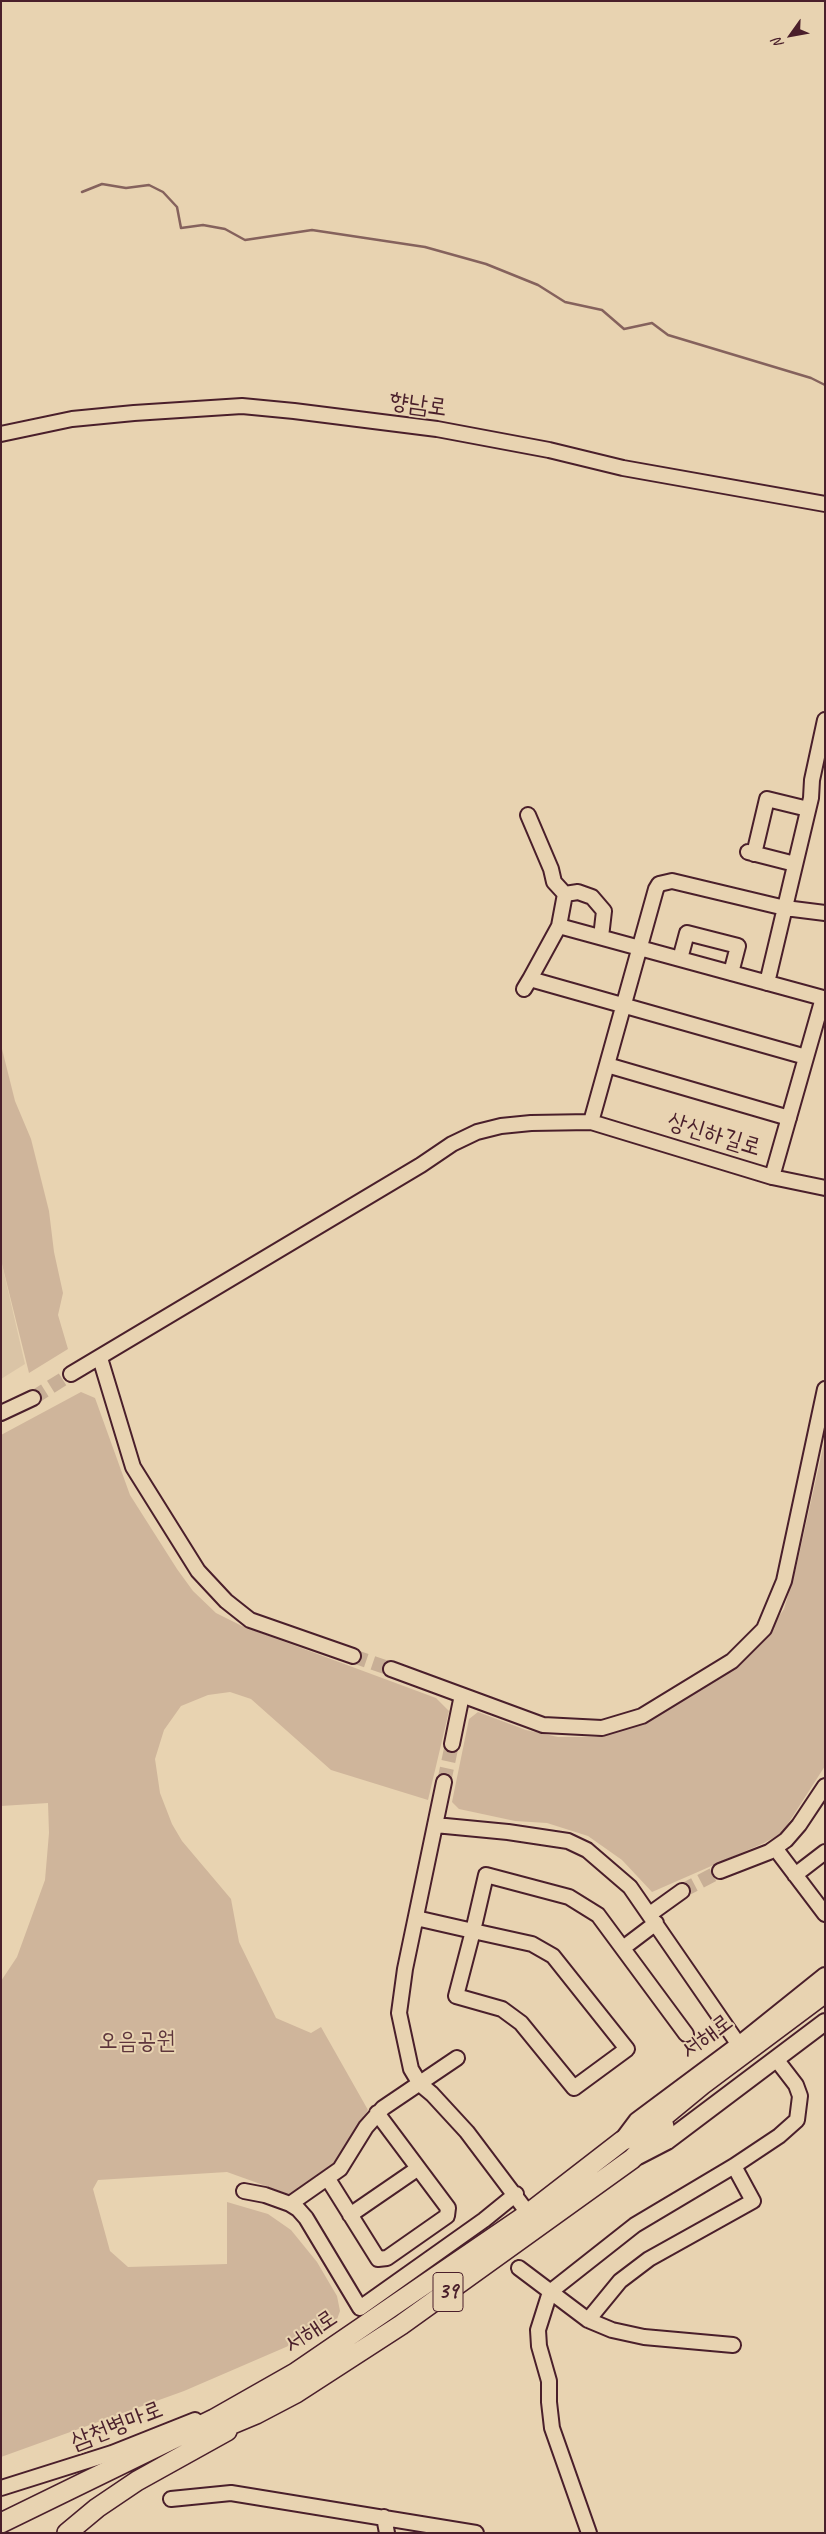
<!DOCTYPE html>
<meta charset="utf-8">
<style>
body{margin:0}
#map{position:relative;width:826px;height:2534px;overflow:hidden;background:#e8d3b1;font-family:Caveat,sans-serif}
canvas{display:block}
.frame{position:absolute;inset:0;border:2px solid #4a1f2b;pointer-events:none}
.north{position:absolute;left:766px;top:10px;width:50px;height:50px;-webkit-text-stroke:4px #e8d3b1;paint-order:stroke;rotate:238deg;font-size:14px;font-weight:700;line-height:20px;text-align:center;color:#4a1f2b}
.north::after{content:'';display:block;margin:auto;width:18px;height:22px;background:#4a1f2b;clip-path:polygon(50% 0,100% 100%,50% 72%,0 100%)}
</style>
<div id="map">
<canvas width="826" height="2534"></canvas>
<div class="frame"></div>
<div class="north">N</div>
</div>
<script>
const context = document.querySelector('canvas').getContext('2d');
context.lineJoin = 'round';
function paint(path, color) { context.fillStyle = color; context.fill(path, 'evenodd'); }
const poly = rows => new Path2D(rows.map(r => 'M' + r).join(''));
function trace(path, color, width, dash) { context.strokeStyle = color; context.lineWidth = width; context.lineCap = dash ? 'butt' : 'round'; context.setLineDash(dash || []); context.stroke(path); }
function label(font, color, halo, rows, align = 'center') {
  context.font = font + ' Caveat,"Poor Story",sans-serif'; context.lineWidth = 4; context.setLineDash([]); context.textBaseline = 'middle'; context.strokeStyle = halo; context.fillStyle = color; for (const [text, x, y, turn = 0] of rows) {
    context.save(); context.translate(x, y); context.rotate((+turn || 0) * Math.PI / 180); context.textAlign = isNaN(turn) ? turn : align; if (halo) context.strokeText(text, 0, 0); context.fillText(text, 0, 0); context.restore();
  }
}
paint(poly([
 [1,1260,25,1364,1,1379]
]), '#dac4a6');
paint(poly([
 [1,1045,15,1101,31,1139,49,1211,54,1252,63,1293,58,1315,68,1349,29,1373,1,1260],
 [81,1392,95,1398,130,1495,177,1569,193,1591,216,1613,242,1626,436,1698,449,1711,428,1800,331,1770,251,1699,230,1692,208,1695,181,1706,164,1730,155,1759,160,1793,172,1824,182,1841,231,1899,239,1942,276,2018,311,2033,321,2027,368,2110,328,2172,291,2195,227,2172,98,2180,93,2189,110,2251,128,2267,227,2264,227,2202,268,2214,291,2230,317,2262,337,2296,340,2311,336,2322,286,2347,184,2391,1,2457,1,1981,17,1957,45,1880,49,1833,48,1803,1,1806,1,1435],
 [825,1439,825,1766,782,1833,764,1843,652,1892,622,1860,588,1836,547,1823,515,1821,459,1809,452,1802,469,1719,478,1712,526,1730,558,1737,596,1737,641,1723,743,1661,769,1631,784,1609,796,1568]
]), '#cfb59b');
trace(poly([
 [82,192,102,184,126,188,149,185,163,192,177,207,181,228,203,225,225,229,245,240,312,230,425,247,486,264,538,285,565,302,602,310,624,329,652,323,668,335,811,378,825,385]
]), '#85625d', 2.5);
trace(poly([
 [33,1398,71,1374],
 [353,1656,391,1669],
 [444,1782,452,1744],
 [682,1891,720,1871]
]), '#c8af96', 14, [14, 7]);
const minor = poly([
 [1,434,72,419,134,413,242,406,294,411,437,429,549,450,623,468,825,504],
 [528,815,551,869,554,882,565,894],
 [748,852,795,864],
 [754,854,767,799,808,809],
 [559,926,565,894,578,892,592,897,604,911,601,937],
 [680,959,687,933,738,946,731,973],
 [530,979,559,926,823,998,772,1177],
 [767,983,811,798,812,780,825,720],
 [524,989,530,979,806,1057],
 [607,1065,789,1118],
 [591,1122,656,889,659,884,672,881,785,908,825,913],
 [100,1358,133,1467,198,1571,226,1601,250,1620,353,1656],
 [71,1374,421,1165,452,1144,477,1132,501,1126,531,1123,591,1122,772,1177,825,1188],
 [1,1413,33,1398],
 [391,1669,543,1725,602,1728,642,1716,732,1661,764,1629,784,1581,825,1389],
 [452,1744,462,1695],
 [444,1782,405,1969,399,2013,411,2069,420,2084,432,2094,467,2132,534,2221],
 [435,1825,508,1832,568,1841,587,1850,630,1887,739,2045],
 [775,1848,825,1914],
 [720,1871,769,1852,786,1840,799,1825,825,1786],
 [795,1875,825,1852],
 [650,1914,682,1891],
 [416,1918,473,1931,532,1944,553,1956,627,2049,574,2088,521,2023,502,2009,456,1996,473,1931,486,1875,569,1897,598,1915,686,2034],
 [623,1948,656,1923],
 [457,2058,383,2108,366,2127,340,2169,290,2204,298,2209,306,2218,360,2308,484,2220,516,2194],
 [734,2166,779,2136,797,2120,800,2096,796,2085,776,2059],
 [328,2179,378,2259,387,2258,447,2216,448,2208,377,2113],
 [244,2191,265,2195,290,2204],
 [350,2215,417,2169],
 [519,2268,588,2320,612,2330,644,2337,733,2345],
 [588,2320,620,2281,649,2259,753,2201,734,2166,635,2225,550,2292,538,2330,539,2346,549,2381,549,2402,552,2428,589,2533],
 [1,2488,112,2453,195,2420],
 [171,2499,231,2493,476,2533],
 [384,2517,387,2533]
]);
const major = poly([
 [622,2141,637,2121,739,2045,825,1976],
 [638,2156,667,2141,825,2022]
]);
const highway = poly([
 [213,2432,256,2414,296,2393,401,2325,632,2159,664,2126],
 [1,2523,214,2419,295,2373,529,2213,622,2141,651,2127,702,2085,825,1993],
 [67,2533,97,2508,137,2481,227,2431]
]);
trace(minor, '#4a1f2b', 18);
trace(major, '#4a1f2b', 20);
trace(highway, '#4a1f2b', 22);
trace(minor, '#e8d3b1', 14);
trace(major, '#e8d3b1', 16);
trace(highway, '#e8d3b1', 19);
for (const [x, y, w] of [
 [448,2292,30]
]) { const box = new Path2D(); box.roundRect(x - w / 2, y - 19.5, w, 39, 4); context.fillStyle = '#e8d3b1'; context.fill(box); trace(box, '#4a1f2b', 1); }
label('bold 22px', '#4a1f2b', null, [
 ["39",448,2292]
]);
label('24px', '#4a1f2b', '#e8d3b1', [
 ["향남로",418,405,8],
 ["상신하길로",714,1135,17],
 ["서해로",707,2037,-37],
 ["서해로",311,2332,-34],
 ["삼천병마로",117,2426,-21]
]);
label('24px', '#5e363c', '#e8d3b1', [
 ["오음공원",137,2042]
]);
</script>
